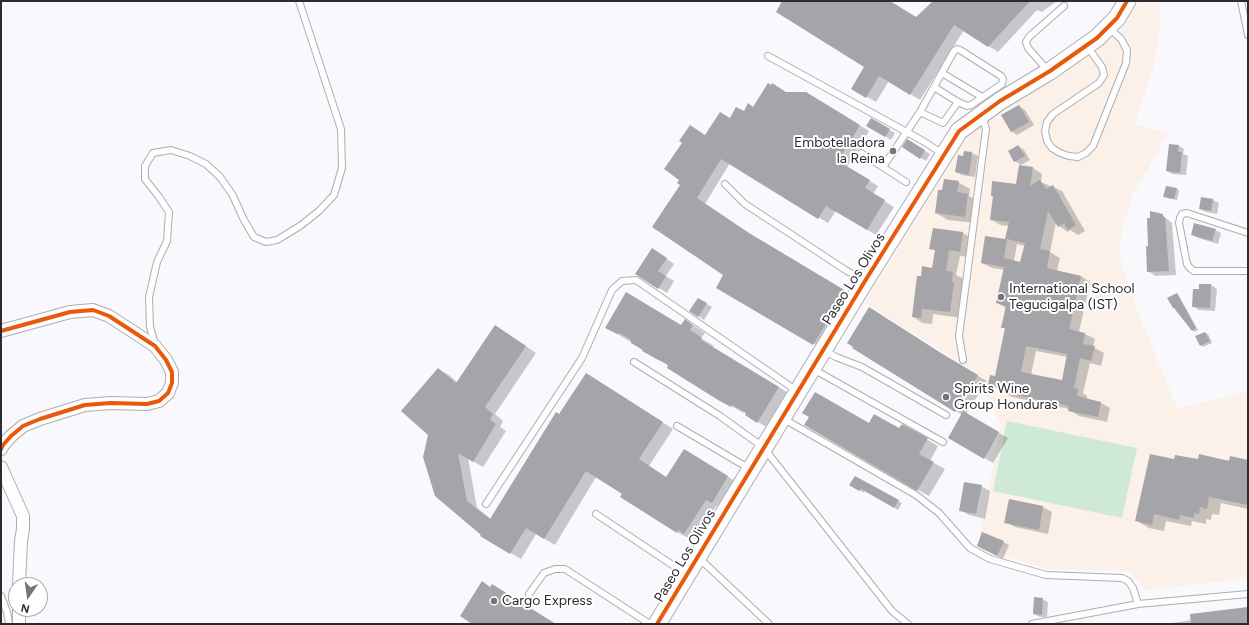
<!DOCTYPE html>
<style>
body{margin:0}
#map{position:relative;width:1249px;height:625px;overflow:hidden;background:#f9f8fd;font-family:Figtree,sans-serif}
canvas{display:block}
.frame{position:absolute;inset:0;border:2px solid #2c2b30;pointer-events:none}
.north{position:absolute;left:8px;top:577px;width:40px;height:40px;box-sizing:border-box;background:#fff;border:1px solid #abaaac;border-radius:50%;rotate:193deg;font-size:11px;font-weight:700;line-height:16px;text-align:center;color:#2c2b30}
.north::after{content:'';display:block;margin:auto;width:14px;height:18px;background:#747378;clip-path:polygon(50% 0,100% 100%,50% 72%,0 100%)}
</style>
<div id="map">
<canvas width="1249" height="625"></canvas>
<div class="frame"></div>
<div class="north">N</div>
</div>
<script>
const context = document.querySelector('canvas').getContext('2d');
context.lineJoin = 'round';
function paint(path, color) { context.fillStyle = color; context.fill(path, 'evenodd'); }
const poly = rows => new Path2D(rows.map(r => 'M' + r).join(''));
function trace(path, color, width, dash) { context.strokeStyle = color; context.lineWidth = width; context.lineCap = dash ? 'butt' : 'round'; context.setLineDash(dash || []); context.stroke(path); }
function label(font, color, halo, rows, align = 'center') {
  context.font = font + ' Figtree,sans-serif'; context.lineWidth = 4; context.setLineDash([]); context.textBaseline = 'middle'; context.strokeStyle = halo; context.fillStyle = color; for (const [text, x, y, turn = 0] of rows) {
    context.save(); context.translate(x, y); context.rotate((+turn || 0) * Math.PI / 180); context.textAlign = isNaN(turn) ? turn : align; if (halo) context.strokeText(text, 0, 0); context.fillText(text, 0, 0); context.restore();
  }
}
paint(poly([
 [1139,1,1159,1,1160,31,1153,70,1135,124,1168,134,1133,194,1123,226,1119,251,1122,266,1130,292,1177,408,1248,392,1248,578,1146,590,1128,571,1047,569,978,546,1001,424,971,369,865,303,971,129,1083,59,1108,41,1126,25]
]), '#fbf1e9');
paint(poly([
 [1007,421,1137,448,1122,518,993,491]
]), '#cfe9d8');
paint(poly([
 [784,1,889,1,917,18,935,1,1057,1,1042,12,1037,10,998,52,964,30,920,100,889,81,876,102,852,88,865,66],
 [787,93,815,98,869,131,847,167,878,186,873,194,894,207,876,235,836,211,828,223,730,163,705,204,758,240,854,297,823,349,777,322,725,275,681,184,706,136,730,119],
 [1019,106,1025,110,1034,125,1017,135,1011,131],
 [872,119,895,133,891,140,868,125],
 [908,140,930,154,926,161,903,147],
 [1018,146,1024,150,1030,160,1021,165,1015,161],
 [1179,146,1184,149,1183,154,1188,156,1186,175,1172,174,1167,171],
 [964,152,972,153,978,156,975,177,962,175,956,172,964,157],
 [1020,166,1033,168,1042,174,1041,182,1062,191,1085,231,1078,235,1070,230,1068,232,1059,226,1056,222,1050,252,1060,258,1057,271,1081,276,1090,282,1079,332,1085,334,1095,339,1093,347,1104,353,1101,366,1090,363,1083,393,1087,396,1087,400,1101,403,1110,408,1107,422,1079,416,1069,410,1069,409,1012,397,989,384,996,377,1006,329,1002,327,1006,308,997,303,1005,270,992,268,982,263,1006,240,1009,226,1000,225,991,219,1016,185],
 [1017,244,1025,246,1021,263,1014,261],
 [1036,351,1068,357,1062,381,1031,375],
 [958,182,970,189,969,196,980,202,977,223,948,220,936,213,943,191],
 [1176,189,1179,190,1177,200,1167,198],
 [1202,198,1213,200,1219,203,1217,214,1206,212,1200,209],
 [1162,215,1172,223,1176,275,1155,276,1148,271,1149,247],
 [1215,230,1221,233,1218,244,1198,238,1192,234],
 [963,233,973,239,970,257,960,256,956,275,964,279,961,318,933,314,932,324,923,323,913,317,922,277,933,269,936,251,930,248],
 [660,254,674,264,666,276,674,281,667,293,636,274],
 [1211,285,1217,289,1215,311,1199,310,1193,306,1200,290],
 [1177,294,1179,296,1198,330,1195,332,1192,330],
 [698,299,712,307,704,320,698,316],
 [685,320,705,333,701,338,714,346,713,347,790,394,770,429,746,415,747,413,745,412,744,413,718,399,669,365,654,358,632,343,631,340,629,341,606,327,681,326],
 [506,333,536,353,495,414,503,421,500,427,506,431,483,467,468,458,477,508,491,519,560,415,597,380,673,429,649,466,667,478,695,456,738,483,722,508,717,505,695,539,689,535,688,538,677,532,624,494,596,477,555,545,536,534,521,559,481,536,429,435,438,369,449,375,458,383],
 [1205,333,1208,334,1212,343,1203,347,1201,345],
 [950,360,987,381,966,414,1008,438,993,463,949,437,962,415,956,411],
 [805,425,869,425,900,430,902,425,938,446,930,461,945,469,929,496],
 [1175,460,1248,461,1248,509,1221,503,1219,515,1212,514,1211,520,1206,519,1206,524,1192,521,1191,526,1166,521,1164,531,1149,528,1137,521],
 [851,485,878,489,902,503,898,510,865,490,864,493],
 [981,486,990,491,985,519,969,515,960,510],
 [1010,500,1043,507,1052,512,1048,534,1015,527,1006,522],
 [1003,542,1009,545,1003,559,978,546],
 [1042,599,1048,602,1047,617,1040,617,1034,614],
 [1248,608,1248,624,1165,624,1192,620]
]), '#0003');
paint(poly([
 [782,1,890,1,916,17,933,1,1030,1,988,47,954,25,910,95,879,76,866,98,851,89,864,67,776,12],
 [768,83,771,85,772,83,786,92,806,92,860,125,838,161,870,180,865,188,885,200,867,230,826,206,818,219,721,159,697,198,749,233,846,291,813,345,716,288,723,275,652,227,680,185,677,183,679,180,664,169,682,143,679,141,690,125,705,135,720,112,730,118,736,107,744,111,748,103,753,107],
 [1019,105,1029,122,1011,132,1001,115],
 [871,118,890,129,885,137,866,126],
 [907,139,925,150,920,159,902,147],
 [1169,144,1179,145,1178,152,1182,152,1180,173,1166,171],
 [1018,145,1025,156,1014,162,1008,151],
 [964,151,972,152,969,175,955,172,958,155,963,156],
 [1019,165,1033,167,1030,186,1040,180,1046,189,1053,185,1076,225,1068,230,1064,223,1058,227,1048,211,1040,249,1050,251,1047,268,1081,276,1069,329,1085,333,1083,344,1095,346,1091,361,1080,358,1074,388,1078,389,1077,396,1101,402,1098,417,1068,411,1069,406,1001,392,1002,388,988,385,990,375,995,376,1005,328,1001,328,1006,306,996,303,1004,267,981,263,985,236,1005,239,1009,222,990,220,993,196,991,196,992,181,1016,184],
 [1007,239,1025,243,1020,262,1004,258],
 [1026,346,1067,354,1062,380,1021,372],
 [944,179,959,181,957,192,968,194,965,217,935,213,938,190,942,190],
 [1166,186,1177,188,1174,199,1163,197],
 [1201,197,1213,199,1211,211,1199,209],
 [1150,211,1163,214,1163,217,1165,217,1169,271,1147,272,1146,246,1148,246,1147,218,1150,218],
 [1194,223,1216,229,1212,241,1191,235],
 [933,228,963,232,960,252,949,250,946,271,953,272,952,282,954,282,950,312,922,309,921,318,912,317,917,276,921,276,922,266,932,268,935,250,929,249],
 [652,248,667,258,658,271,666,276,658,289,635,274],
 [1199,284,1211,284,1210,308,1192,307,1193,289,1199,289],
 [626,292,681,325,685,319,693,325,690,330,702,338,701,340,779,387,757,423,745,415,746,413,732,405,731,407,718,400,667,368,668,365,642,351,643,350,631,343,630,339,619,333,617,334,605,328],
 [1177,293,1196,328,1192,331,1174,308,1173,308,1167,298],
 [698,298,707,303,698,317,689,311],
 [869,307,941,353,978,375,955,412,852,348,853,347,847,343],
 [495,325,526,346,485,407,493,414,490,420,496,424,473,462,458,453,467,501,490,519,556,412,559,414,586,373,663,422,639,459,666,477,684,449,728,476,712,503,706,500,684,534,678,530,677,533,620,497,622,494,586,471,544,539,526,528,510,554,480,536,481,535,435,496,423,457,428,435,401,411,438,368,456,383],
 [1205,332,1210,341,1200,346,1195,336],
 [815,392,869,423,874,414,899,428,902,424,928,438,919,454,934,462,917,491,804,425,809,417,802,413],
 [963,411,999,432,984,459,948,438],
 [1150,454,1174,459,1175,455,1198,459,1199,454,1229,461,1230,456,1248,460,1248,505,1209,497,1207,509,1200,507,1199,514,1194,513,1194,518,1180,515,1179,520,1154,514,1152,525,1135,521],
 [855,476,899,500,894,508,861,489,859,491,849,485],
 [964,482,982,485,976,514,959,511],
 [1009,499,1043,506,1039,530,1004,523],
 [982,532,1004,541,997,556,977,546],
 [482,581,490,587,492,584,556,624,472,624,460,616],
 [1034,597,1043,598,1042,615,1033,614],
 [1248,607,1248,624,1191,624,1190,614]
]), '#a5a4a9');
const lane = poly([
 [1241,1,1248,35],
 [1087,46,1102,67,1104,75,1099,83,1053,114,1047,122,1045,131,1047,141,1052,148,1060,153,1069,156,1078,157,1086,153,1093,146,1126,63,1127,50,1121,39,1109,28],
 [768,56,923,141,943,154],
 [1048,70,1043,65,1028,48,1026,42,1029,37,1064,6],
 [942,73,982,97],
 [934,87,958,102],
 [861,153,906,182],
 [883,167,920,112,954,51,957,49,960,50,1001,76,1003,79,1002,84,971,105,967,106,958,102,943,123,920,112],
 [725,184,745,204,847,271,863,280],
 [1248,233,1187,213,1182,214,1180,218,1179,223,1187,264,1190,268,1194,271,1248,271],
 [155,344,150,327,149,297,157,262,167,241,169,212,159,197,145,179,145,166,153,153,171,150,190,156,206,164,220,177,232,194,244,220,254,237,266,242,277,240,300,226,319,211,334,195,342,168,341,129,299,1],
 [825,351,836,357,862,367,946,415],
 [963,360,959,336,986,129,982,115],
 [634,362,720,416,763,447,892,611,908,624],
 [813,369,943,442],
 [784,419,916,495,939,513,970,548,990,559,1046,575,1122,578,1128,581,1133,588,1138,604],
 [677,426,750,469],
 [486,504,582,358,612,290,622,281,636,280,797,391],
 [596,514,686,574],
 [699,558,769,624],
 [529,594,544,573,555,569,565,569,650,624],
 [1,596,7,612,9,624],
 [1032,624,1138,604,1248,594]
]);
const street = poly([
 [1,331,70,312,93,310,109,316,155,346,166,360,172,372,172,383,168,393,159,401,147,404,111,403,85,405,40,419,23,426,11,436,3,445,1,449],
 [1,467,23,516,23,529,21,541,19,585],
 [19,624,19,609]
]);
const secondary = poly([
 [657,624,865,281,959,131,1000,101,1050,71,1097,38,1117,18,1127,1]
]);
trace(lane, '#aeadb1', 8);
trace(street, '#aeadb1', 14);
trace(secondary, '#aeadb1', 19);
trace(lane, '#fefeff', 6);
trace(street, '#fefeff', 12);
trace(secondary, '#fefeff', 17);
trace(poly([
 [1,331,70,312,93,310,109,316,155,346,166,360,172,372,172,383,168,393,159,401,147,404,111,403,85,405,40,419,23,426,11,436,3,445,1,449],
 [657,624,865,281,959,131,1000,101,1050,71,1097,38,1117,18,1127,1]
]), '#e8590c', 4);
for (const [x, y, r, color] of [
 [893,151,4,"#747378"],
 [1001,297,4,"#747378"],
 [946,397,4,"#747378"],
 [494,601,4,"#747378"]
]) { const dot = new Path2D(); dot.arc(x, y, r, 0, 2 * Math.PI); context.fillStyle = color; context.fill(dot); trace(dot, '#fff', 1.5); }
label('14px', '#2c2b30', '#fff', [
 ["Embotelladora",885,143,"right"],
 ["la Reina",885,159,"right"],
 ["International School",1009,289],
 ["Tegucigalpa (IST)",1009,305],
 ["Spirits Wine",954,389],
 ["Group Honduras",954,405],
 ["Cargo Express",502,601]
], 'left');
label('14px', '#2c2b30', '#fff', [
 ["Paseo Los Olivos",854,279,-58],
 ["Paseo Los Olivos",685,556,-59]
]);
</script>
